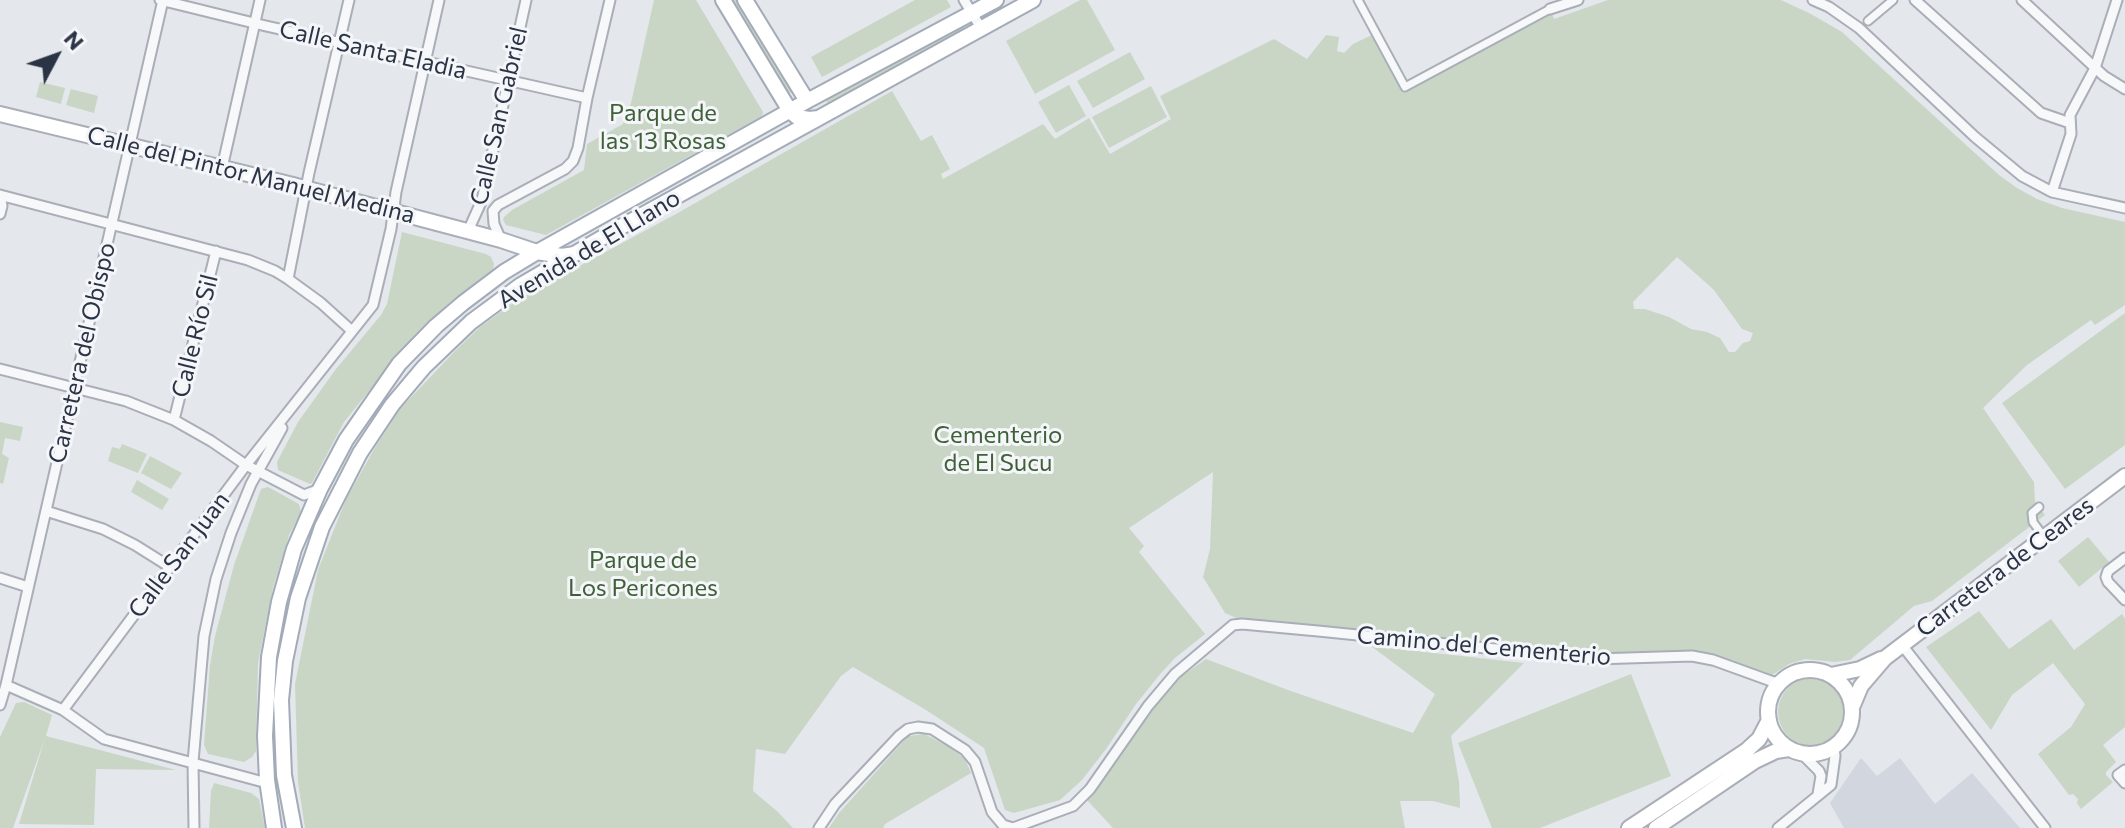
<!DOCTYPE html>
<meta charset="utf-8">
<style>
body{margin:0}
#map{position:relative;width:2125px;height:828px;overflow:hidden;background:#e4e7ec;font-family:Commissioner,sans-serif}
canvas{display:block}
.north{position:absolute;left:16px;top:16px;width:80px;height:80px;-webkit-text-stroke:6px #f4f6f9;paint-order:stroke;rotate:49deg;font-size:22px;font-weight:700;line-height:32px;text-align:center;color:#2b3445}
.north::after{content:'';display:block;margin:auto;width:28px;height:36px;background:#2b3445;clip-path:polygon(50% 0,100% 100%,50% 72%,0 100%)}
</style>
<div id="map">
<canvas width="2125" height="828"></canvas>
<div class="north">N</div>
</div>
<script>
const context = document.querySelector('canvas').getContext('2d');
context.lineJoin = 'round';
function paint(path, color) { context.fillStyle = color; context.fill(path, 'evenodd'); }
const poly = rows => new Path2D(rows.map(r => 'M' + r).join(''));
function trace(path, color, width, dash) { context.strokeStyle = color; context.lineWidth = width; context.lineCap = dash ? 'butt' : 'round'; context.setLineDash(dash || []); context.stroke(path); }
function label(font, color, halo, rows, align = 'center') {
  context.font = font + ' Commissioner,sans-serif'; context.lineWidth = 6; context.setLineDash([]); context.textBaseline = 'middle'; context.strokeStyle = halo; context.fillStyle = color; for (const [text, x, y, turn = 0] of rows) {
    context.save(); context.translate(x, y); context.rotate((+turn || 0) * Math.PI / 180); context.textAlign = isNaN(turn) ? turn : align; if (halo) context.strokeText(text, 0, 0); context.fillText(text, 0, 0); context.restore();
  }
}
paint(poly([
 [1861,758,1877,776,1900,758,1935,804,1972,773,2020,828,1844,828,1830,803]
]), '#d2d6de');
paint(poly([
 [654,0,696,0,763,112,762,116,546,235,506,225,503,220,504,217,512,210,584,170,587,144,623,124,631,103],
 [732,0,739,0,794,90,793,92,789,93],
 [915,0,947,0,951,7,822,77,811,57],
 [1080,0,1087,0,1115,50,1035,94,1006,41],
 [1608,0,1781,0,1811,14,1842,32,1999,175,2017,188,2037,199,2062,208,2125,222,2125,305,2095,325,2091,320,2027,365,1983,408,2034,482,2035,502,2045,515,1932,601,1914,606,1850,660,1835,662,1805,659,1789,664,1772,675,1768,675,1714,655,1690,651,1593,655,1241,620,1225,613,1203,577,1210,549,1213,472,1129,528,1144,546,1139,552,1205,634,1175,658,1161,673,1136,704,1106,749,1082,780,1060,800,1014,813,1005,810,984,748,926,710,853,667,841,676,785,754,756,749,753,791,778,812,793,828,305,828,298,782,295,684,318,570,346,499,376,446,399,410,455,351,480,327,520,298,676,214,892,91,921,141,932,135,950,169,941,174,943,179,1043,124,1055,139,1089,118,1110,154,1171,119,1160,96,1274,39,1307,59,1326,35,1339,37,1337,51,1344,53,1353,44,1376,33,1405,86,1550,9,1554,19],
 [1677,257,1714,290,1742,329,1753,333,1750,341,1743,343,1735,352,1729,352,1720,338,1707,332,1691,329,1669,317,1645,309,1634,309,1633,302],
 [961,26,966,29,964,32,829,105,827,104,826,99],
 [1130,52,1145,79,1093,108,1077,81],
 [40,82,65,88,61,104,36,97],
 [1069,85,1086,116,1056,133,1038,102],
 [1151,86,1167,117,1109,148,1092,117],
 [71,89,98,96,94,113,66,105],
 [402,232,486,254,491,257,494,264,493,269,447,305,398,355,344,422,312,483,310,484,278,470,277,462,298,422,336,369,381,315,387,304],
 [2125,313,2125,445,2065,489,2002,403],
 [0,422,23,427,20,441,5,438,2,454,9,458,3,484,0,483],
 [122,444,147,454,138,473,108,461,112,447,120,449],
 [150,456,182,473,171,489,141,473],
 [137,480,169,499,162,510,131,492],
 [268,487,299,504,301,512,289,535,273,588,258,663,256,751,252,757,244,762,208,754,204,745,210,665,215,636,234,565,261,489],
 [2088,537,2109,562,2079,587,2058,561],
 [1979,611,2009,649,2051,619,2074,650,2122,614,2125,619,2125,727,2103,745,2116,762,2106,772,2106,775,2113,782,2081,809,2077,803,2078,799,2073,794,2069,795,2038,754,2071,727,2085,704,2053,663,2012,695,1991,730,1926,647],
 [1371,646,1524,663,1451,736,1459,782,1460,808,1433,801,1400,801,1405,828,1113,828,1087,800,1095,792,1146,715,1182,676,1206,659,1288,690,1413,733,1435,694],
 [1631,674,1671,776,1540,828,1492,828,1458,743],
 '1778 712a34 34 0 1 1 68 0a34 34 0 1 1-68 0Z',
 [24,702,52,715,46,736,176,770,96,769,94,825,19,824,45,738,13,828,0,828,0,737,16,703],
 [924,734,948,746,965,759,971,773,885,824,883,828,829,828,839,813,908,736],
 [214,783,251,793,259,799,265,828,209,828,211,791]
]), '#c9d6c5');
const pedestrian = poly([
 [1358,0,1405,87,1550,9],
 [1868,21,1893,0],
 [2039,507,2032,513,2033,522,2044,537]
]);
const minor = poly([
 [160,0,266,26,587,98],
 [964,0,981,28],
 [1813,0,1829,7,1859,28,1975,137,2022,176,2052,192,2125,208],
 [1915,0,2041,113,2070,123],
 [2022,0,2104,76,2125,89],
 [1550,9,1578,0],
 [222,168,260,0],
 [2052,192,2071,134,2070,115,2095,68,2117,0],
 [0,195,248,260,275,271,288,279,321,303,352,331],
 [0,195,2,206,0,214],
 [468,231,482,200,526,0],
 [501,240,494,224,493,211,498,205,565,169,573,161,578,148,587,98,610,0],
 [288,279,309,173,349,0],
 [0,369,126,401,174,420,211,441,246,465,304,495,320,489],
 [174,420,216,251],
 [46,511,103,529,135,545,170,567],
 [2125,558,2108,571,2106,577,2108,582,2125,600],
 [0,578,28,587],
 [1902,645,2045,828],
 [6,685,63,710,104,739,267,783],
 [0,705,6,685,163,0],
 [63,710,246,465,373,305,391,229,396,192,439,0],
 [1802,754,1819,771,1821,776,1818,794],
 [2125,770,2118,775,2125,783],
 [194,828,193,762,204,636,216,579,231,533,251,484,282,428],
 [819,828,835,804,899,736,908,729,918,727,932,729,965,750,975,762,992,812,1003,825,1013,828],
 [1013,828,1073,806,1090,789,1148,706,1175,674,1233,625,1242,624,1318,631,1595,659,1692,656,1713,660,1771,681,1779,683],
 [1778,828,1831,785,1835,756,1834,748]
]);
const secondary = poly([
 [0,114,293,185,501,240,537,252,562,256,575,254],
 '1768 712a42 42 0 1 1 84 0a42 42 0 1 1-84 0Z',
 [1831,675,1860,669,1881,659],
 [1853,705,1861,686,1885,658,2125,476],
 [1629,828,1747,750,1759,739,1769,720],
 [1656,828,1755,761,1776,751,1789,749]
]);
const primary = poly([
 [723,0,790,111,797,117,809,119,819,118],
 [745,0,807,101],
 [274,828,267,780,265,736,269,657,279,602,294,549,320,489,346,440,399,364,436,326,463,303,504,272,537,252,807,101,996,0],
 [294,828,284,775,281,700,285,661,298,598,322,527,360,453,392,405,424,367,471,322,521,285,617,229,1033,0]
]);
trace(pedestrian, '#a9aeb7', 11);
trace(minor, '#a9aeb7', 13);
trace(secondary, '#a9aeb7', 18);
trace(primary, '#a3abb8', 18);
trace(pedestrian, '#f7f8fa', 7);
trace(minor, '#f7f8fa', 9);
trace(secondary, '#fff', 14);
trace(primary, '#fff', 14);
label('24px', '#2b3445', '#f4f6f9', [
 ["Calle Santa Eladia",373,50,13],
 ["Calle San Gabriel",499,116,-77],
 ["Calle del Pintor Manuel Medina",251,175,14],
 ["Avenida de El Llano",589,249,-31],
 ["Calle Río Sil",195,336,-76],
 ["Carretera del Obispo",82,353,-77],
 ["Calle San Juan",179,555,-53],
 ["Carretera de Ceares",2005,567,-37],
 ["Camino del Cementerio",1484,646,5]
]);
label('24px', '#3f6138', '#f4f6f9', [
 ["Parque de",663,113],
 ["las 13 Rosas",663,141],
 ["Cementerio",998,435],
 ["de El Sucu",998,463],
 ["Parque de",643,560],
 ["Los Pericones",643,588]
]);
</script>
